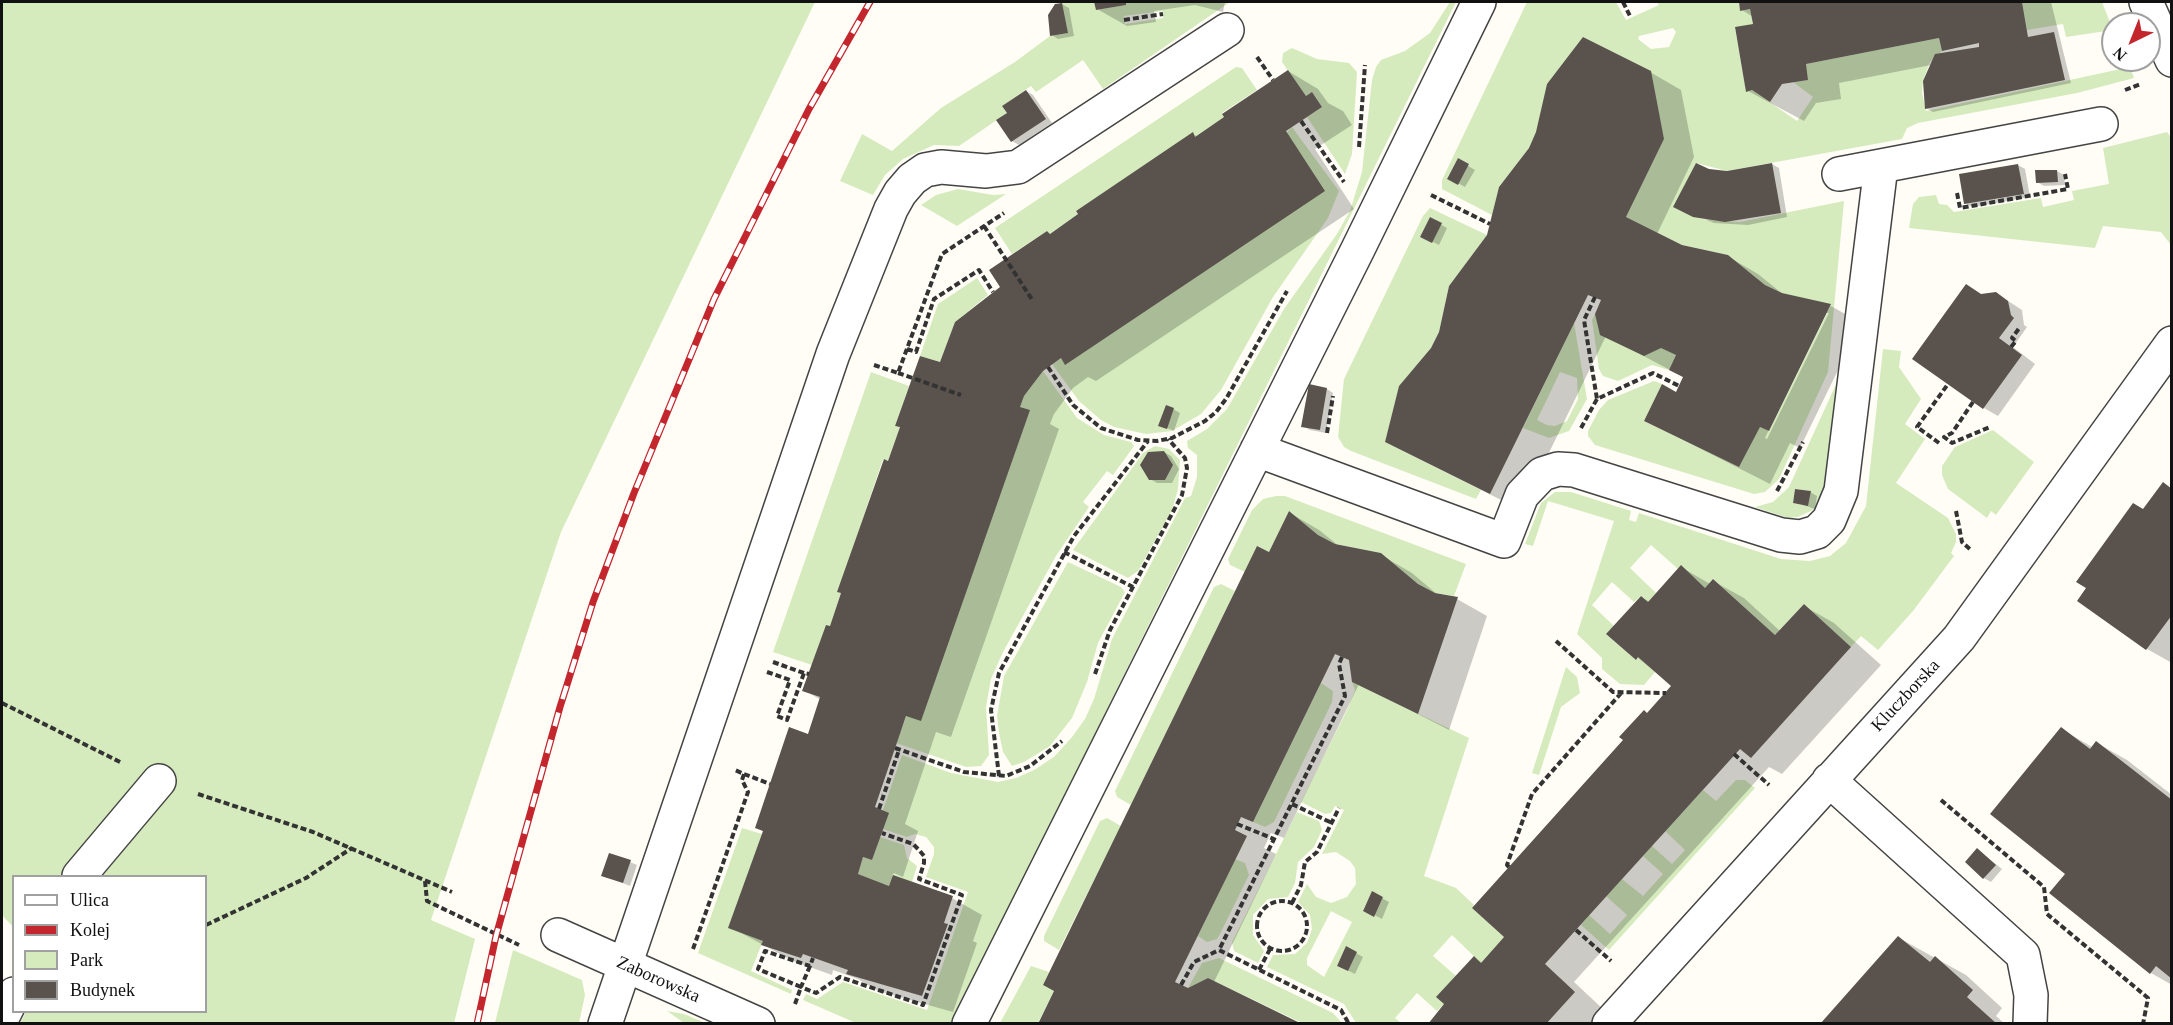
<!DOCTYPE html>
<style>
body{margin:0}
#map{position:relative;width:2173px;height:1025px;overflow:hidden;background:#fffdf5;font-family:Georgia,serif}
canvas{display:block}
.frame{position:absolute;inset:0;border:3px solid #111;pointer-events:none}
.legend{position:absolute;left:12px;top:875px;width:195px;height:138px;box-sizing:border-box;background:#fff;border:2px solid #a0a0a0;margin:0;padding:8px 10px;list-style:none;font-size:18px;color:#111}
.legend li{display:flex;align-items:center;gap:12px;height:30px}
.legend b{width:30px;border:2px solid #a0a0a0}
.north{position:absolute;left:2101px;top:12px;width:60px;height:60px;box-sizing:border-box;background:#fff;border:2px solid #a0a0a0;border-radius:50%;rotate:223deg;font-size:16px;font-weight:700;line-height:24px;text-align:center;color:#111}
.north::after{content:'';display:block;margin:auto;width:21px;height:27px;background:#c4262e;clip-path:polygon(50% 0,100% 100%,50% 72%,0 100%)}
</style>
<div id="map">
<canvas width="2173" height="1025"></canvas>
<div class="frame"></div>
<ul class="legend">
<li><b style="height:8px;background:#fff"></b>Ulica</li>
<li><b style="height:8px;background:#c4262e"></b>Kolej</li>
<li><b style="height:16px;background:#d5ebbd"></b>Park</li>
<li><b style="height:16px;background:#5a524d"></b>Budynek</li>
</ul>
<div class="north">N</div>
</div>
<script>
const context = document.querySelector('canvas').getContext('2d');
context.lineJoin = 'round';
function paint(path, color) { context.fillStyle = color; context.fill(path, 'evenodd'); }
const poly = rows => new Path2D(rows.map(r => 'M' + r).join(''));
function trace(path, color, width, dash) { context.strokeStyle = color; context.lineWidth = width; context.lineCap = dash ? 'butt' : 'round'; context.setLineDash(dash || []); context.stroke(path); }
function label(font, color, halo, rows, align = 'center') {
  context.font = font + ' Georgia,serif'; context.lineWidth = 6; context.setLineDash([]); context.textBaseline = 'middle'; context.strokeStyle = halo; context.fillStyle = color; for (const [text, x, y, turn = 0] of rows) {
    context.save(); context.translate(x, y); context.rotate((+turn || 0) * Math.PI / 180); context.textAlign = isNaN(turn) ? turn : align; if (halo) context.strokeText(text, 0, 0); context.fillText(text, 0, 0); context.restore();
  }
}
paint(poly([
 [2,2,815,2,561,532,431,920,475,939,454,1023,20,1023,26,1012,206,1012,206,876,14,876,13,927,2,915],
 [1060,2,1094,2,1096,10,1126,5,1126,2,1230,2,1103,89,1083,60,1036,92,1031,86,1002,106,1007,113,959,146,934,145,903,159,885,175,873,195,840,181,862,134,892,151,941,108,1015,62,1050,36,1068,33],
 [1163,11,1163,18,1125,24,1124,16],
 [1450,2,1456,2,952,1023,856,1023,803,1000,806,994,817,999,843,982,927,1010,968,892,926,877,934,854,934,847,926,837,915,834,907,837,883,829,883,810,902,755,951,773,998,782,1016,778,1036,769,1055,756,1072,737,1085,719,1094,699,1112,639,1185,498,1191,496,1197,477,1197,455,1188,448,1187,441,1207,429,1227,409,1284,309,1337,234,1350,211,1362,172,1372,80,1376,67,1381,60,1405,51,1430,33],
 [1527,2,1616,2,1626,20,1659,5,1657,2,1739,2,1740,11,1750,9,1753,24,1735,28,1746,91,1752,90,1797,121,1813,97,1793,82,1808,80,1806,64,1939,38,1942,51,1930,62,1923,81,1922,92,1926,111,2130,67,2134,78,2077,93,1918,123,1907,128,1902,139,1727,171,1696,163,1674,207,1706,220,1740,222,1844,201,1828,372,1779,479,1765,492,1754,494,1595,445,1588,436,1588,431,1599,410,1608,400,1654,381,1662,384,1644,421,1739,467,1760,427,1769,431,1831,305,1782,293,1765,285,1728,255,1682,245,1626,217,1664,139,1650,71,1583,37,1529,148,1499,187,1492,215,1442,189,1442,180],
 [1673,28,1676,32,1669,47,1651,49,1638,39,1639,36],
 [1458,158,1469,164,1458,185,1447,178],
 [2022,2,2102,2,2113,30,2066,37,2063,24,2027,30],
 [1292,48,1317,59,1349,63,1357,72,1352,154,1345,174,1307,117,1322,107,1312,92,1306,96,1282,62,1283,53],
 [1236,67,1242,68,1257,90,1222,113,1224,117,1195,137,1193,133,1076,211,1078,214,1050,234,1047,231,1012,254,995,228],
 [1292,127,1339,191,1328,218,1273,297,1221,390,1201,414,1172,431,1146,434,1114,427,1101,420,1079,401,1052,364,1061,358,1065,364],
 [2167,132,2172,139,2171,245,2161,232,2103,226,2095,248,1909,228,1913,204,1919,197,1936,195,1939,204,1947,205,1954,212,2041,198,2043,207,2074,200,2072,191,2109,184,2103,148],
 [958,189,993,195,1006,194,957,226,921,205,936,195],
 [1430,208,1487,235,1449,286,1439,332,1431,348,1399,386,1385,442,1481,490,1476,499,1351,451,1344,447,1338,437,1344,379,1423,216],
 [1430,217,1441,223,1432,242,1420,237],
 [977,278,988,295,955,322,940,362,920,356,938,304],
 [1595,314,1676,355,1669,370,1652,365,1618,381,1603,376,1599,369,1592,320],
 [1574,323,1587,399,1569,431,1549,438,1523,428],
 [1560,372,1577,378,1578,399,1567,421,1555,426,1547,425,1537,420],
 [1883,349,1901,351,1899,367,1921,399,1905,424,1925,439,1896,483,1948,518,1956,534,1956,542,1951,553,1954,556,1913,611,1878,650,1861,636,1851,647,1804,604,1775,635,1713,579,1705,588,1681,566,1678,569,1651,545,1630,568,1656,593,1648,602,1641,596,1634,602,1612,582,1592,605,1614,626,1606,634,1636,660,1638,657,1655,672,1644,685,1620,684,1602,669,1602,658,1577,634,1614,521,1548,501,1533,546,1525,544,1541,503,1555,492,1571,492,1631,511,1629,520,1636,522,1639,513,1781,559,1810,561,1830,556,1846,543,1866,506],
 [1043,371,1077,418,1104,435,1131,442,1134,446,1113,475,1107,471,1083,502,1089,507,1056,556,1003,652,991,679,986,707,989,755,981,766,966,767,896,743,1029,410,1020,407,1024,396],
 [871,372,909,386,895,426,900,427,888,461,883,459,838,592,841,593,830,626,826,625,812,665,773,652],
 [1838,380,1827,484,1822,502,1815,509,1798,517,1788,518,1755,507,1773,502,1789,487],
 [1795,489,1811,491,1808,506,1793,503],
 [1993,430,2034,462,1996,515,1991,511,1987,518,1948,489,1942,475,1942,466,1955,447],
 [1155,446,1169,449,1180,460,1178,489,1172,510,1138,571,1128,578,1073,550,1143,453],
 [1276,496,1285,496,1466,564,1454,596,1435,593,1418,584,1381,553,1335,544,1318,535,1289,511,1269,552,1257,547,1245,572,1230,565,1228,559,1252,510,1263,499],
 [1068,562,1121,587,1125,592,1098,643,1087,682,1072,718,1050,746,1024,762,1012,766,1003,752,999,733,997,716,1004,676],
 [1221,584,1235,591,1131,805,1117,797,1115,791,1214,587],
 [1566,667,1577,677,1580,693,1561,707,1539,775,1532,773],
 [1352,682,1469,738,1424,876,1456,888,1474,905,1472,908,1504,937,1481,963,1452,935,1433,956,1456,976,1437,997,1444,1004,1437,1011,1417,993,1395,1018,1401,1023,1356,1023,1344,1004,1267,967,1273,955,1295,954,1307,943,1312,929,1310,915,1298,902,1307,884,1316,897,1331,903,1347,897,1356,884,1355,868,1350,861,1336,852,1322,854,1344,810,1335,806,1331,813,1325,814,1301,802,1347,710,1355,690],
 [1372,892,1383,897,1374,916,1363,910],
 [1331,911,1352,922,1324,977,1307,965,1307,958],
 [1346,947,1357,952,1348,971,1337,966],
 [1321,683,1333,691,1332,702,1274,822,1265,827,1253,822],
 [1736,780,1745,780,1755,788,1609,950,1581,925,1589,915,1610,934,1627,915,1606,896,1622,879,1643,896,1663,874,1643,856,1652,846,1672,864,1685,850,1665,831,1703,790,1716,801],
 [1297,812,1319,821,1322,830,1314,847,1298,862,1295,883,1288,897,1268,899,1253,915,1253,935,1264,951,1258,963,1234,951,1232,942],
 [1107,818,1121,826,1059,950,1044,941,1044,936,1100,821],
 [742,828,762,834,733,917,763,941,751,971,792,990,791,994,698,953],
 [880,837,904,845,907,858,917,866,912,882,893,875,889,886,858,874,863,857,872,860],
 [1235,859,1245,863,1249,875,1220,934,1217,939,1207,942,1198,936],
 [513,950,582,980,585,995,579,1023,495,1023],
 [1219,958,1333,1013,1342,1023,1302,1023,1208,978,1188,988,1202,963],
 [1031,966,1049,972,1043,985,1054,991,1038,1023,1000,1023],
 [667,1011,684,1014,705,1023,684,1023]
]), '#d5ebbd');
paint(poly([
 [1096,2,1225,2,1223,12,1195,5,1154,11,1156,22,1127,26,1097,9],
 [1740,2,2051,2,2071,83,1933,112,1926,108,1924,88,1931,65,1839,83,1841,99,1816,103,1804,121,1748,91,1755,25,1753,17,1742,10],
 [1062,4,1069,8,1074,36,1058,39,1052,35],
 [1288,71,1318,89,1328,103,1343,111,1352,125,1315,149,1354,209,1096,381,1088,377,1073,388,1054,414,1050,424,1059,429,951,737,936,732,905,824,918,831,903,877,894,873,892,876,952,898,982,915,973,941,977,943,953,1012,878,991,858,979,833,970,832,975,793,961,730,927,764,832,757,827,809,736,821,700,804,690,831,628,901,428,897,426,941,364,1002,288,1051,235,1193,134,1198,137],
 [1650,72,1681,90,1694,157,1657,234,1682,246,1727,256,1758,274,1784,295,1831,306,1861,323,1800,448,1790,443,1770,484,1646,421,1677,394,1685,378,1606,336,1521,510,1386,442],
 [1825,313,1829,313,1767,439,1765,438],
 [1026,91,1033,95,1052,123,1019,145,1012,141,1009,113],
 [1458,160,1475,170,1465,187,1449,178],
 [1772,164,1779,168,1787,217,1748,225,1714,223,1682,210,1727,173],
 [2018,165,2025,169,2030,197,1972,207,1965,203],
 [2057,171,2064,175,2065,185,2044,186,2037,182,2036,172],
 [1431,219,1447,228,1439,245,1429,240],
 [1996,293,2022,310,2024,325,2027,327,2013,347,2035,364,1998,416,1984,408,1983,295],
 [1327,389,1333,393,1326,433,1310,430,1303,426],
 [1173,409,1180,413,1174,431,1160,425],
 [1164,452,1171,456,1179,469,1172,483,1157,483,1150,479],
 [2172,489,2172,663,2147,649,2144,510],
 [1810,492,1817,496,1815,509,1794,502],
 [1290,513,1319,530,1339,546,1381,555,1412,573,1438,595,1457,599,1487,616,1449,730,1359,684,1284,838,1271,833,1264,848,1276,854,1214,982,1039,1024],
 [1681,567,1710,584,1713,581,1744,598,1780,631,1804,606,1834,623,1881,665,1782,774,1769,767,1574,982,1604,1010,1592,1024,1431,1024,1446,1004,1474,958,1483,963,1507,937,1648,714,1673,686,1608,634,1641,597,1650,602],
 [2061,729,2092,747,2097,743,2127,760,2172,795,2172,985,2151,973,2051,893,2067,874],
 [1978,850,2002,869,1991,882,1984,878],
 [630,862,637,865,630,886,603,875],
 [1373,893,1389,902,1382,919,1365,910],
 [1899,938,1966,975,2002,1008,1996,1016,2005,1024,1822,1024],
 [1347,948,1363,957,1355,974,1345,969]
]), '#0003');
paint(poly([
 [1094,2,1126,2,1126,5,1096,10],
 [1739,2,2022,2,2028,37,2054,32,2065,80,1925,109,1923,81,1935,54,1979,47,1979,43,1942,51,1939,38,1806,64,1808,80,1782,84,1770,102,1752,90,1746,92,1735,27,1753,24,1750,9,1740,11],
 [1062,3,1068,33,1050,36,1048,15,1055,4],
 [1583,37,1651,71,1664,139,1626,217,1682,245,1728,255,1765,285,1782,293,1831,304,1769,431,1760,427,1739,467,1644,421,1662,384,1676,392,1683,377,1669,370,1676,355,1661,348,1644,356,1600,335,1595,314,1601,300,1588,295,1490,494,1385,442,1399,386,1431,348,1439,332,1449,286,1487,235,1499,187,1529,148,1536,132,1547,84],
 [1288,70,1306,96,1312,92,1322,107,1286,131,1325,191,1065,365,1061,358,1043,371,1024,396,1020,407,1030,410,921,721,906,716,875,807,889,813,872,860,863,857,858,874,889,886,893,875,953,896,944,923,948,924,922,996,846,974,848,970,803,954,801,958,761,945,763,941,728,928,763,831,755,828,789,727,808,734,820,697,802,691,826,625,830,626,841,593,837,592,884,459,888,461,900,427,895,426,920,356,940,362,955,322,1000,287,989,270,1047,231,1050,234,1078,214,1076,211,1193,132,1195,137,1224,117,1222,114],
 [1026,90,1046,119,1011,142,996,120,1007,113,1002,106],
 [1458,158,1469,164,1458,185,1447,179],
 [1696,163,1709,169,1727,171,1772,163,1781,213,1725,222,1693,217,1673,207],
 [2018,164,2024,194,1964,204,1959,174],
 [2035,170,2057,170,2058,182,2036,183],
 [1430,217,1442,223,1432,243,1420,237],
 [1966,284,1981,294,1996,292,2008,301,2011,315,2014,318,1999,338,2022,355,1983,409,1912,359],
 [1309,384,1327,388,1320,430,1301,427],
 [1166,405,1174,408,1167,429,1158,426],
 [1164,451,1173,465,1165,480,1149,480,1140,465,1148,452],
 [2163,482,2172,489,2172,615,2146,650,2077,601,2086,588,2076,582,2133,503,2143,509],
 [1795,489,1811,491,1808,506,1793,503],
 [1289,511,1318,535,1335,544,1381,553,1418,584,1435,593,1458,597,1418,714,1352,682,1349,660,1335,654,1253,822,1241,817,1235,830,1247,836,1175,982,1188,988,1208,978,1302,1024,1038,1024,1054,991,1043,985,1257,546,1269,552],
 [1681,565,1705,588,1713,579,1775,635,1804,604,1851,647,1751,758,1740,749,1545,964,1575,992,1546,1024,1428,1024,1444,1004,1436,997,1474,956,1481,963,1504,937,1472,908,1623,740,1619,737,1644,710,1647,713,1671,686,1638,657,1636,660,1606,634,1641,596,1648,602],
 [2061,727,2090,749,2096,741,2172,800,2172,979,2156,966,2150,974,2049,893,2065,874,1990,814],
 [1977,848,1996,865,1983,879,1965,862],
 [609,853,631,860,623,883,601,876],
 [1372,891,1383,897,1374,917,1363,911],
 [1898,936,1930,962,1935,956,1973,990,1967,997,1997,1024,1820,1024],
 [1346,946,1357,952,1348,971,1337,966]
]), '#5a524d');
const minor = poly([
 [2146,2,2172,60],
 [1839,174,1881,166],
 [1257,450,1504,541,1522,495,1542,474,1558,469,1574,470,1781,535,1800,537,1817,532,1829,520,1841,491,1881,166,2101,124],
 [1829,780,2023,955,2031,995,2030,1024],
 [79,876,159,781],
 [558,935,758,1024],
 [2,1018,14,994],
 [605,1024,833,354,891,209,900,193,912,179,925,170,941,167,986,171,1018,167,1227,30],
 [969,1024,1358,249,1479,2],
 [1609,1024,1959,638,2172,343]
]);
trace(minor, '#444', 36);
trace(poly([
 [1623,2,1631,18],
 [1124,20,1163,14],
 [1257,57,1273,80],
 [2125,90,2141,84],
 [1301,121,1344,182],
 [1359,147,1365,65],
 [1957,193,1960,208,2068,189,2065,174],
 [1431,195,1490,224],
 [984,226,1033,301],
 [1595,297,1584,320,1597,399],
 [2011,347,2016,341,2012,338,2020,327],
 [907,349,916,352,934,299,979,270,993,292],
 [874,365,898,373,942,254,1004,213],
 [1048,367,1073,405,1101,428,1138,440,1157,441,1172,438,1205,421,1216,412,1226,399,1287,291],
 [898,373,961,395],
 [1973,402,1952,433,1944,437,1952,443,1990,427],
 [1581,428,1597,399,1653,373,1679,386],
 [1327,433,1333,396],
 [1939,443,1917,427,1948,384],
 [1777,491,1803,442],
 [1956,511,1962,542,1971,550],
 [1064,552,1133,587],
 [1556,641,1613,692,1666,693],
 [1342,657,1339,664,1345,696,1219,950,1341,1010,1349,1024],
 [773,662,804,673],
 [767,672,790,680,777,716,787,720,804,673,809,674],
 [1095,674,1110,630,1182,495,1187,468,1185,458,1168,439],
 [2,703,122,763],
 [895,748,964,772,1006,776,1030,766,1062,741],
 [1734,754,1769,785],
 [744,774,770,784],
 [999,776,991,710,999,673,1074,536,1148,441],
 [198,794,313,832,452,892],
 [1941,800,2044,887,2047,914,2148,998,2143,1024],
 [1292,804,1332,823],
 [879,809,899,750],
 [1237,824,1274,839],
 [1509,867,1507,865,1532,794,1622,692],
 [425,881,427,901,519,945],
 '1257 926a25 25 0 1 1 50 0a25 25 0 1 1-50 0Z',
 [1292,903,1301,885,1305,862,1317,852,1339,808],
 [206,925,306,878,352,848],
 [1576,930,1611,961],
 [693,949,748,792,742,780,744,774,735,770],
 [810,966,801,987,816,993,840,977,923,1005,962,895,919,879,924,863,924,856,919,850,913,844,882,833],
 [1259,970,1270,949],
 [1181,985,1194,962,1219,950],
 [795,1004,801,987,758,969,765,951,810,966,813,958]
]), '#333', 4, [6, 3]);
trace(minor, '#fff', 33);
const rail = poly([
 [477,1024,496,936,560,707,593,602,634,493,714,299,809,109,870,2]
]);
trace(rail, '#c4262e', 7);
trace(rail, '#fff', 4.5, [14]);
label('18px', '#111', '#fff', [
 ["Kluczborska",1906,696,-47],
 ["Zaborowska",658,980,24]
]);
</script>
